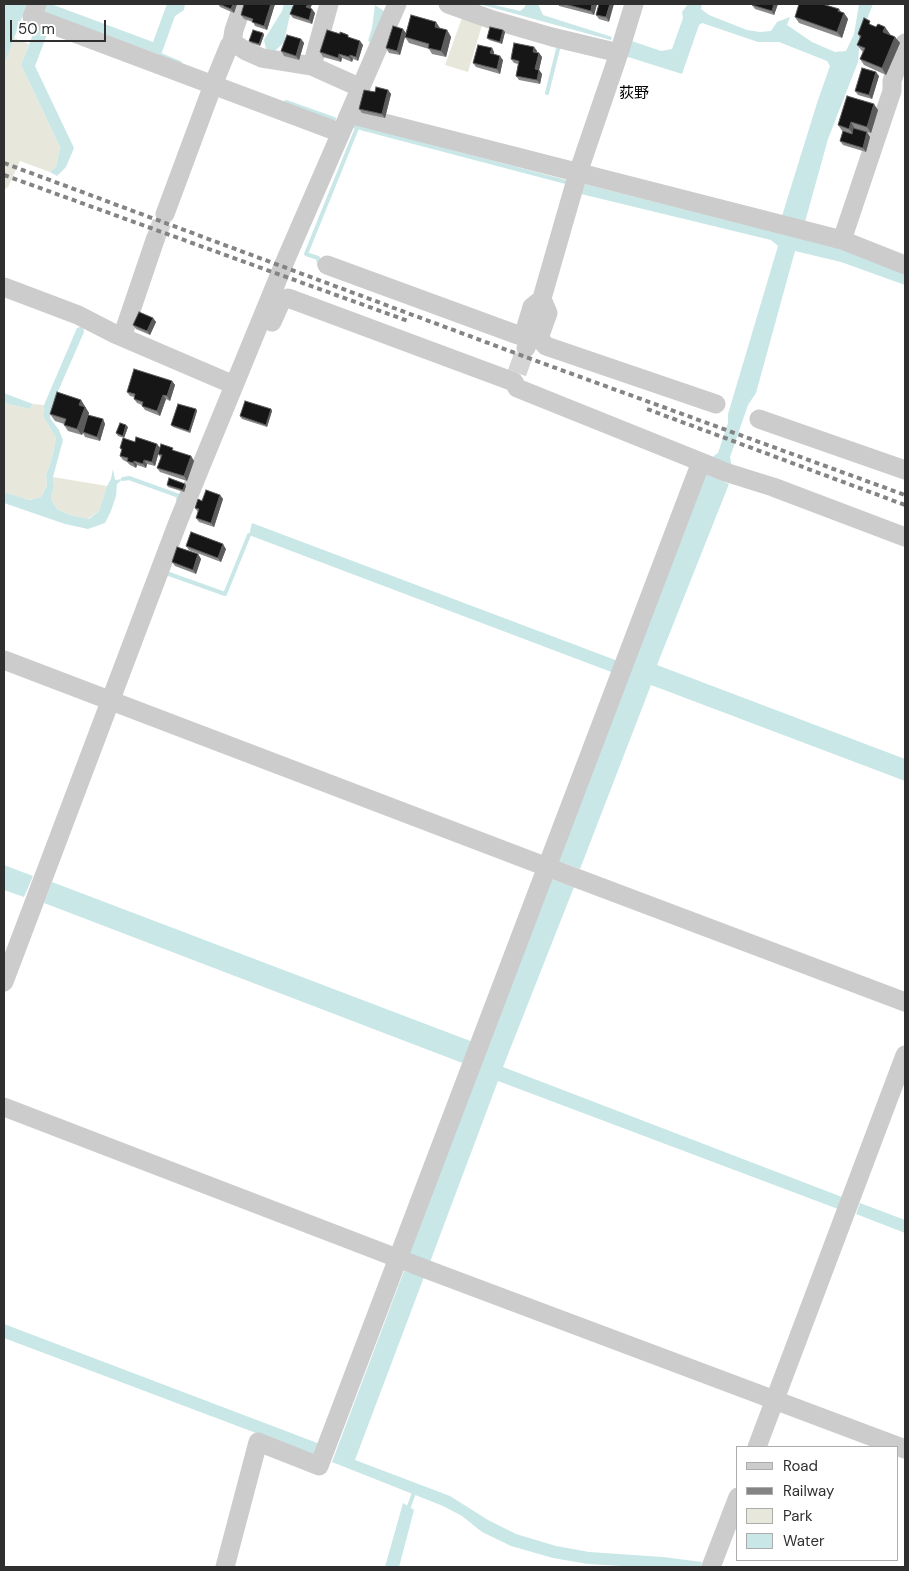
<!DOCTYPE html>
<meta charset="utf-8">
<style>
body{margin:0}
#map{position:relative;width:909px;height:1571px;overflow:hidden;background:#fff;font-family:"DM Sans",sans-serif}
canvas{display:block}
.frame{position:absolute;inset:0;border:5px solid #2f2f2f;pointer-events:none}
.legend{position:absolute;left:736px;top:1446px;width:162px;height:115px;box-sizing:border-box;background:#fff;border:1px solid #acacac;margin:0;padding:6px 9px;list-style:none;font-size:15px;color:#2f2f2f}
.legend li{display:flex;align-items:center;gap:10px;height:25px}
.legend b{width:25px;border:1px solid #acacac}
.scale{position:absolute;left:10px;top:20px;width:96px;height:22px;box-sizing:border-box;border:2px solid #2f2f2f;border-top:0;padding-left:6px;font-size:15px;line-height:18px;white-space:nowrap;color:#2f2f2f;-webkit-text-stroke:4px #fff;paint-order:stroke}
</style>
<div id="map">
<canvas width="909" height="1571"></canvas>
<div class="frame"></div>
<ul class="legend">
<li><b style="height:6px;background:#ccc"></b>Road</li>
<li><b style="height:6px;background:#848484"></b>Railway</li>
<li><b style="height:14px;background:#e7e8db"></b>Park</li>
<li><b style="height:14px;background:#c9e7e7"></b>Water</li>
</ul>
<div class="scale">50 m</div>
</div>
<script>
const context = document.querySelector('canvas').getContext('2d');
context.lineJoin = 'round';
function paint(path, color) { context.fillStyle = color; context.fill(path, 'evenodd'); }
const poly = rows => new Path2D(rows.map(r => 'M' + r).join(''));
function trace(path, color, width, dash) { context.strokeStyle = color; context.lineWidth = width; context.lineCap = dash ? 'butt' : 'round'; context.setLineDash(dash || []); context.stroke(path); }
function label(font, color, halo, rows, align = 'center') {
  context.font = font + ' "DM Sans","Noto Sans JP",sans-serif'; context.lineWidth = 5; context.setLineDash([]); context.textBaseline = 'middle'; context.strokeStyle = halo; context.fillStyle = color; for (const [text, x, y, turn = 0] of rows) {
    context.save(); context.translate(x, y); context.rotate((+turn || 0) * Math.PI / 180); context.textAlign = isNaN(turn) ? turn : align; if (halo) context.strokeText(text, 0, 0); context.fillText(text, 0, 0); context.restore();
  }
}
paint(poly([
 [463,15,483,22,468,72,445,65],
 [14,38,29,44,21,65,60,147,56,167,50,172,20,161,8,187,4,190,4,65],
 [4,403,30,409,33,404,44,405,43,416,56,438,52,458,46,475,47,484,41,497,28,500,4,492],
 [53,477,107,486,99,511,88,519,70,515,57,509,51,499,54,486]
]), '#e7e8db');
paint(poly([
 [4,4,27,4,4,65],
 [45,4,51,4,153,42,167,4,185,4,184,10,175,16,161,55,42,12],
 [284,4,294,4,289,19,284,42,274,52,266,49,264,40,282,11],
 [479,4,490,4,520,11,524,8,526,4,538,4,543,15,612,37,611,40],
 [688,4,702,4,701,9,709,15,747,30,760,32,771,31,777,22,790,17,787,25,812,42,835,52,846,51,854,34,859,4,873,4,860,37,858,62,828,139,805,222,782,216,817,103,830,66,827,61,779,42,758,42,702,23,699,25,682,74,625,56,629,40,661,51,672,49,683,18,682,12],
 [375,5,384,11,374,44,368,41,372,28],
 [36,27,48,32,35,66,74,148,66,167,57,176,50,172,56,167,60,147,21,65],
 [580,183,841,249,905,272,905,285,841,262,795,251,756,393,748,405,730,457,732,467,711,458,718,453,728,423,728,414,778,246,771,240,577,193],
 [83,326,84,332,52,405,50,418,59,430,63,440,53,477,54,486,51,499,57,509,70,515,89,519,99,511,107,486,111,479,113,469,115,480,123,479,117,484,116,496,111,511,105,523,88,529,65,524,4,503,4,492,29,500,41,497,47,485,46,475,52,458,56,438,43,416,44,405,77,328],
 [4,393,9,395,33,404,30,409,4,403],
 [706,474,729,484,657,665,905,759,905,781,651,685,580,869,558,861],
 [252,523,618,661,614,673,249,535],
 [4,865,33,876,24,897,4,890],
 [551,879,574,887,503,1067,842,1197,838,1209,498,1081,430,1262,409,1253],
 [52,882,473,1042,465,1064,44,903],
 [860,1203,905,1220,905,1233,856,1214],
 [404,1271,424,1277,355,1460,450,1496,488,1520,516,1534,556,1546,589,1552,663,1557,702,1562,701,1567,638,1567,588,1564,553,1558,511,1546,482,1532,462,1516,443,1506,332,1462],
 [4,1324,320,1444,317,1456,4,1338],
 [403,1503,414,1510,399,1567,385,1567]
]), '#c9e7e7');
trace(poly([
 [161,55,180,63],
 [547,93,559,45],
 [286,102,334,119],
 [353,126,566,182],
 [319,265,318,258,306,254,357,128],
 [123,479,129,478,179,496,178,500],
 [169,574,225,594,249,535],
 [408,1509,415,1490]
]), '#c9e7e7', 4);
trace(poly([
 [155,240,165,214],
 [517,373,526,348]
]), '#d5d5d5', 19, [19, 9]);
trace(poly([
 [37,4,32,17,341,133],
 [448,4,490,19,552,37,619,53],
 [232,42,234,30,243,4],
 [312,66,329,4],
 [349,114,842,240,905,265],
 [165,214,213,85,229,46,232,42,246,51,262,58,312,66,361,88],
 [842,240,892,91,892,81,905,43],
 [327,265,518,335,525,330,532,307,542,299,548,313,539,338,546,346,716,404],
 [4,287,78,315,115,334,234,385],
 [272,322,281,302,288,298,514,382,517,388,701,462],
 [122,337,155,240],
 [526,348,536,319,578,173,619,53,634,4],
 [759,419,905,470],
 [4,660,547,867,905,1002],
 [4,982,178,522,286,259,397,4],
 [4,1107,423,1268,905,1449],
 [757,1447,905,1055],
 [225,1567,258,1442,319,1466,701,462,725,472,773,487,905,537],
 [711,1567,738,1497]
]), '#ccc', 19);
trace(poly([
 [4,163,542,363,905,495],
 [4,175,408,321],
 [647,409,905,505]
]), '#848484', 4, [5, 4]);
paint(poly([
 [218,4,237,4,234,13,220,7],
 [275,4,267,30,255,26,253,22,244,19,241,15],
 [294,4,312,4,310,9,315,13,312,24,293,18,290,14],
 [558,4,597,4,594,15,559,6],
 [599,4,609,22,599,19,596,15],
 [748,4,778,4,774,15,755,9,752,5],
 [840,12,844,13,848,19,842,38,799,23,795,17],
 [873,26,895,37,900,43,886,75,864,65,860,59,863,52,862,51,857,45,860,38,858,34],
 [440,29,447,30,451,37,446,57,432,54,429,49,409,43,405,37,400,55,389,53,386,48,406,33],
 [503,30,505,32,502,44,489,40,487,38],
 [263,33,264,35,260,46,251,43,249,41],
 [351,38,363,45,358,61,353,59,352,62,342,58,341,62,323,57,320,52],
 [301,39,304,43,299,60,284,56,281,51],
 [534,47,537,51,536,52,539,53,542,57,539,70,542,74,540,84,519,80,516,76,518,64,514,63,511,59],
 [492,48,494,52,494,54,503,60,500,74,476,67,473,63],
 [879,76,872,99,858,95,855,91],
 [388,90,391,94,385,118,362,113,359,109,375,92],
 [878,110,871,133,855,129,870,137,866,152,843,145,840,141,843,132,838,125],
 [153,318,156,322,150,335,136,329,133,325],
 [172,381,175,385,170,401,166,399,160,416,145,410,142,406,142,405,137,403,134,399,134,397,130,396,127,392],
 [81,400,89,413,88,415,103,419,105,424,100,441,85,437,83,433,82,435,68,431,64,425,64,424,55,421,50,414],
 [196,409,197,411,190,433,173,427,171,425],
 [271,409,272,411,267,427,242,419,240,416],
 [128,427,124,438,118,436,116,433],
 [135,442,157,444,160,448,175,451,191,456,194,461,187,481,160,472,157,468,161,458,158,454,155,466,147,464,146,468,137,465,136,468,130,465,127,462,123,460,120,456,122,451,120,448],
 [185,484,186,486,184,492,168,487,167,485],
 [220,495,223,499,214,527,199,522,196,518,198,512,195,508,202,501],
 [186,546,226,549,221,562,189,550],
 [198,554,201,559,196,574,175,566,172,562]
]), '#8a8a8a');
paint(poly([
 [233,4,237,4,234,13,231,9],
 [271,4,275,4,267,30,264,26],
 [308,4,312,4,309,12,306,7],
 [592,4,597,4,594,15,591,11],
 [610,4,614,4,609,22,606,17],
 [774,4,778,4,774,15,772,11],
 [312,9,315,13,312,24,309,20],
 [839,9,843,15,844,13,848,19,842,38,837,32],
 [436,22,440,28,435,27],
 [885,27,890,34,888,38,883,32],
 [403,29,406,33,400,55,397,51],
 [447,30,451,37,446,57,441,51],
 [503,30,505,32,502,44,500,42],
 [263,33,264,35,260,46,259,44],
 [895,37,900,43,886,75,882,68],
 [301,39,304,43,299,60,296,56],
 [360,41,363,45,358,61,356,57],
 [534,47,537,51,536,56,533,52],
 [492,48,494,52,493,57,490,53],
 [539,53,542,57,539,70,542,74,540,84,537,80,535,69],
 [339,54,342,58,341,62,338,58],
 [350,55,353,59,352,62,349,57],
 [500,56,503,60,500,74,497,69],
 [876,72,879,76,872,99,869,95],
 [388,90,391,94,385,118,382,114],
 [874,104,878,110,871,133,867,127],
 [851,122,855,129,854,135,849,129],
 [867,132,870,137,866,152,863,148],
 [153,318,156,322,150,335,147,331],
 [172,381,175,385,170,401,167,396],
 [163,395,166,399,160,416,157,411],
 [81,400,89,413,82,435,77,429,79,405],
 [196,409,197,411,190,433,189,431],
 [271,409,272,411,267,427,266,425],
 [103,419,105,424,100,441,97,437],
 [126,425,128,427,124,438,123,436],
 [157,444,160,448,155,466,152,462],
 [191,456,194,461,187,481,184,476],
 [144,460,147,464,146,468,143,464],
 [134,461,137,465,136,468,133,463],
 [185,484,186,486,184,492,183,490],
 [220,495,223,499,214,527,211,523],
 [223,544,226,549,221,562,218,558],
 [198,554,201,559,196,574,193,570]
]), '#5c5c5c');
const building = poly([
 [219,4,233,4,231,9,219,4],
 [244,4,271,4,264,26,252,22,253,19,241,15,244,4],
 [294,4,308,4,306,7,312,9,309,20,290,14,294,4],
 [565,4,592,4,591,11,565,4],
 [599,4,610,4,606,17,596,15,599,4],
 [752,4,774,4,772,11,752,5,752,4],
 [799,4,822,4,839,9,838,11,844,13,837,32,795,17,799,4],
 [411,15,436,22,435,27,447,30,441,51,428,48,429,44,405,37,411,15],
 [864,18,870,21,869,24,876,27,878,24,885,27,883,32,895,37,882,68,860,59,865,48,857,45,861,36,858,34,864,18],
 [393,26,403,29,397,51,386,48,393,26],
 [490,27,503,30,500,42,487,38,490,27],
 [253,30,263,33,259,44,249,41,253,30],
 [327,30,340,34,340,32,348,35,348,37,360,41,356,57,350,55,349,57,339,54,338,58,320,52,327,30],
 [287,35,301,39,296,56,281,51,287,35],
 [514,43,534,47,533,52,539,53,535,69,539,70,537,80,516,76,519,61,511,59,514,43],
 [478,45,492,48,490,53,500,56,497,69,473,63,478,45],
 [862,68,876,72,869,95,855,91,862,68],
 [376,87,388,90,382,114,359,109,364,90,375,92,376,87],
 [847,96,874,104,867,127,851,122,849,129,838,125,847,96],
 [853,128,867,132,863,148,840,141,843,131,852,134,853,128],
 [139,312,153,318,147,331,133,325,139,312],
 [134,369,172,381,167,396,163,395,157,411,142,406,143,402,134,399,135,394,127,392,134,369],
 [57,392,81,400,79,405,85,407,77,429,64,425,66,419,50,414,57,392],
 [245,401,271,409,266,425,240,416,245,401],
 [178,404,196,409,189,431,171,425,178,404],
 [88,415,103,419,97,437,83,432,88,415],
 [120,423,126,425,123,436,116,433,120,423],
 [136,437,157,444,152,462,144,460,143,464,134,461,133,463,127,461,128,458,120,456,122,449,120,448,123,438,135,442,136,437],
 [161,444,173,448,172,450,191,456,184,476,157,468,162,455,158,454,161,444],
 [169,478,185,484,183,490,167,485,169,478],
 [206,490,220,495,211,523,196,518,199,509,195,508,198,499,202,501,206,490],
 [191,532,223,544,218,558,186,546,191,532],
 [177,547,198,554,193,570,172,562,177,547]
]);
paint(building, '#161616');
trace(building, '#5c5c5c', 1);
label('15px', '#000', '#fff', [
 ["荻野",634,94]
]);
</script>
